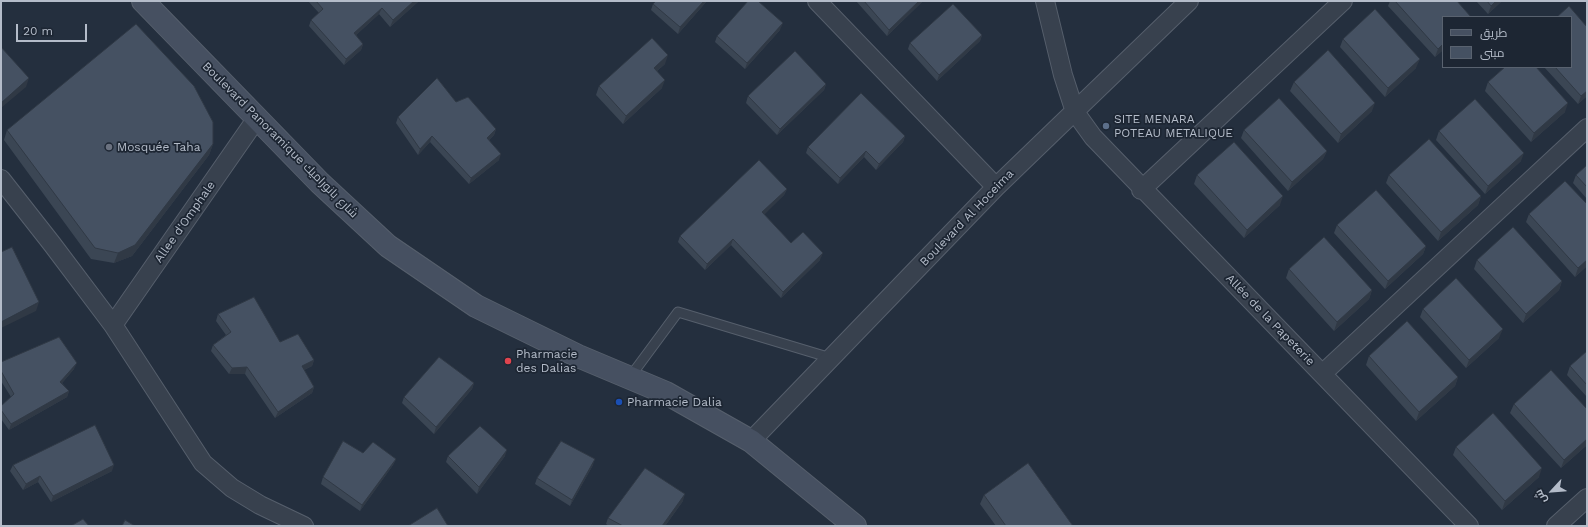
<!DOCTYPE html>
<meta charset="utf-8">
<style>
body{margin:0}
#map{position:relative;width:1588px;height:527px;overflow:hidden;background:#242f3e;font-family:"Work Sans",Cairo,sans-serif}
canvas{display:block}
.frame{position:absolute;inset:0;border:2px solid #b4bcc9;pointer-events:none}
.legend{position:absolute;left:1442px;top:16px;width:130px;height:52px;box-sizing:border-box;background:#1d2633;border:1px solid #59626f;margin:0;padding:5px 7px;list-style:none;font-size:12px;color:#b4bcc9}
.legend li{display:flex;align-items:center;gap:8px;height:20px}
.legend b{width:20px;border:1px solid #59626f}
.north{position:absolute;left:1532px;top:471px;width:40px;height:40px;-webkit-text-stroke:3px #1d2633;paint-order:stroke;rotate:244deg;font-size:11px;font-weight:700;line-height:16px;text-align:center;color:#b4bcc9}
.north::after{content:'';display:block;margin:auto;width:14px;height:18px;background:#b4bcc9;clip-path:polygon(50% 0,100% 100%,50% 72%,0 100%)}
.scale{position:absolute;left:16px;top:24px;width:71px;height:18px;box-sizing:border-box;border:2px solid #b4bcc9;border-top:0;padding-left:5px;font-size:12px;line-height:14px;white-space:nowrap;color:#b4bcc9;-webkit-text-stroke:3px #1d2633;paint-order:stroke}
</style>
<div id="map">
<canvas width="1588" height="527"></canvas>
<div class="frame"></div>
<ul class="legend">
<li><b style="height:5px;background:#465061"></b>طريق</li>
<li><b style="height:11px;background:#455162"></b>مبنى</li>
</ul>
<div class="north">ش</div>
<div class="scale">20 m</div>
</div>
<script>
const context = document.querySelector('canvas').getContext('2d');
context.lineJoin = 'round';
const poly = rows => new Path2D(rows.map(r => 'M' + r).join(''));
function trace(path, color, width, dash) { context.strokeStyle = color; context.lineWidth = width; context.lineCap = dash ? 'butt' : 'round'; context.setLineDash(dash || []); context.stroke(path); }
function paint(path, color) { context.fillStyle = color; context.fill(path, 'evenodd'); }
function label(font, color, halo, rows, align = 'center') {
  context.font = font + ' "Work Sans",Cairo,sans-serif'; context.lineWidth = 3.5; context.setLineDash([]); context.textBaseline = 'middle'; context.strokeStyle = halo; context.fillStyle = color; for (const [text, x, y, turn = 0] of rows) {
    context.save(); context.translate(x, y); context.rotate((+turn || 0) * Math.PI / 180); context.textAlign = isNaN(turn) ? turn : align; if (halo) context.strokeText(text, 0, 0); context.fillText(text, 0, 0); context.restore();
  }
}
const lane = poly([
 [630,377,678,312,831,358]
]);
const street = poly([
 [817,1,996,187],
 [1045,1,1063,75,1075,112,1093,137,1469,526],
 [1,179,52,244,113,325,203,463,232,488,260,505,304,526],
 [1141,190,1343,1],
 [113,325,257,118],
 [1322,374,1587,128],
 [751,441,996,187,1189,1],
 [1556,526,1587,498]
]);
const secondary = poly([
 [143,1,320,183,388,246,476,306,578,356,666,393,751,441,855,526]
]);
trace(lane, '#565f6c', 11);
trace(street, '#565f6c', 20);
trace(secondary, '#565f6c', 24);
trace(lane, '#38414e', 9);
trace(street, '#38414e', 18);
trace(secondary, '#465061', 22);
paint(poly([
 [308,1,419,1,390,27,379,14,356,35,363,44,361,50,344,65,309,26,311,20,319,13],
 [707,1,678,34,651,10,653,4],
 [856,1,923,1,887,36],
 [1390,1,1457,1,1443,50,1435,57,1388,6],
 [1476,1,1502,1,1488,14],
 [1587,27,1587,96,1578,104,1544,67,1571,67],
 [780,30,745,69,715,42,717,36],
 [982,35,980,41,937,81,908,49,910,43],
 [1343,39,1416,68,1385,97,1340,47],
 [665,64,657,71,662,88,623,124,596,95,599,86],
 [1294,82,1372,111,1338,143,1290,91],
 [1488,82,1565,112,1531,142,1485,91],
 [826,84,824,90,777,135,746,103,748,96],
 [456,102,496,129,494,135,489,140,499,160,469,184,430,142,418,155,396,123,398,117],
 [7,130,213,144,209,155,132,256,114,263,91,259,4,140],
 [1244,130,1327,151,1323,159,1288,191,1241,138],
 [1439,131,1521,161,1485,194,1436,140],
 [905,136,903,142,876,170,864,157,838,184,806,153,808,147],
 [1587,165,1587,199,1573,183,1576,175],
 [1197,175,1280,205,1244,238,1194,184],
 [1389,175,1481,196,1478,205,1438,241,1386,183],
 [787,189,784,195,764,214,791,243,820,260,781,298,731,245,705,270,678,242,680,236],
 [1529,214,1587,266,1575,277,1526,222],
 [1337,225,1426,246,1423,254,1385,289,1334,233],
 [1477,260,1562,281,1559,290,1523,323,1474,269],
 [1289,269,1372,290,1369,299,1334,331,1286,278],
 [1423,309,1499,338,1466,368,1420,317],
 [218,314,280,342,314,360,312,366,304,370,314,387,312,393,275,418,245,374,229,374,211,351,213,345,226,335,216,321],
 [1587,351,1587,397,1567,375,1570,366],
 [1369,356,1458,377,1455,386,1416,421,1366,365],
 [1,362,74,369,62,383,69,391,67,397,9,430,1,419,1,406,11,397,1,381],
 [474,383,472,389,434,434,402,403,404,397],
 [1514,404,1587,409,1587,445,1561,468,1510,413],
 [1456,447,1539,477,1502,510,1453,455],
 [363,453,396,459,393,465,360,511,321,484,323,477],
 [448,456,505,456,477,494,446,462],
 [13,465,112,471,51,502,38,482,23,490,10,471],
 [593,465,570,506,535,484,537,478],
 [984,495,1073,526,996,526,980,504],
 [683,501,665,526,609,526,606,524,608,518]
]), '#3b4654');
paint(poly([
 [414,1,419,1,390,27,393,20],
 [704,1,707,1,678,34,680,27],
 [919,1,923,1,887,36,889,30],
 [1496,1,1502,1,1488,14,1491,6],
 [382,8,379,14,352,39,354,33],
 [783,23,780,30,745,69,747,63],
 [982,35,980,41,937,81,939,75],
 [363,44,361,50,344,65,346,59],
 [1443,44,1443,50,1435,57,1438,49],
 [668,55,665,64,651,76,654,68],
 [1420,59,1416,68,1385,97,1388,88],
 [29,78,26,87,1,108,1,103],
 [665,80,662,88,623,124,626,116],
 [826,84,824,90,777,135,780,129],
 [1587,91,1587,96,1578,104,1581,96],
 [1375,103,1372,111,1338,143,1341,134],
 [1568,103,1565,112,1531,142,1534,133],
 [496,129,494,135,485,144,487,138],
 [432,136,430,142,418,155,420,149],
 [905,136,903,142,876,170,879,164],
 [213,144,209,155,132,256,114,263,118,253],
 [866,151,864,157,838,184,840,178],
 [1327,151,1323,159,1288,191,1292,182],
 [1524,153,1521,161,1485,194,1488,186],
 [501,154,499,160,469,184,471,178],
 [787,189,784,195,760,219,762,212],
 [1283,196,1280,205,1244,238,1247,230],
 [1481,196,1478,205,1438,241,1441,232],
 [733,239,731,245,705,270,707,264],
 [1426,246,1423,254,1385,289,1388,281],
 [823,253,820,260,781,298,783,292],
 [1587,260,1587,266,1575,277,1578,268],
 [1562,281,1559,290,1523,323,1526,314],
 [1372,290,1369,299,1334,331,1337,322],
 [39,302,36,311,1,328,1,322],
 [1503,329,1499,338,1466,368,1469,360],
 [314,360,312,366,300,372,302,366],
 [77,363,74,369,58,388,60,382],
 [247,367,245,374,229,374,232,368],
 [1458,377,1455,386,1416,421,1419,412],
 [474,383,472,389,434,434,436,427],
 [314,387,312,393,275,418,278,412],
 [69,391,67,397,9,430,11,424],
 [1587,439,1587,445,1561,468,1564,460],
 [507,450,505,456,477,494,479,487],
 [396,459,393,465,360,511,362,505],
 [595,459,593,465,570,506,572,500],
 [114,465,112,471,51,502,53,496],
 [1542,468,1539,477,1502,510,1505,501],
 [40,476,38,482,23,490,26,484],
 [685,494,683,501,665,526,662,526]
]), '#303945');
const building = poly([
 [316,1,414,1,393,20,382,8,354,33,363,44,346,59,311,20,323,9,316,1],
 [656,1,704,1,680,27,653,4,656,1],
 [748,1,758,1,783,23,747,63,717,36,748,1],
 [864,1,919,1,889,30,864,1],
 [1395,1,1457,1,1471,17,1443,17,1443,44,1438,49,1395,1],
 [1487,1,1496,1,1491,6,1487,1],
 [953,4,982,35,939,75,910,43,953,4],
 [1569,6,1587,27,1587,91,1581,96,1555,67,1571,67,1571,17,1557,17,1569,6],
 [1375,9,1420,59,1388,88,1343,39,1375,9],
 [136,24,194,86,213,122,213,144,135,245,118,253,95,248,7,130,136,24],
 [652,38,668,55,654,68,665,80,626,116,599,86,652,38],
 [1,47,29,78,1,103,1,47],
 [1328,50,1375,103,1341,134,1294,82,1328,50],
 [795,51,826,84,780,129,748,96,795,51],
 [1505,67,1536,67,1568,103,1534,133,1488,82,1505,67],
 [437,78,456,102,468,97,496,129,487,138,501,154,471,178,432,136,420,149,398,117,437,78],
 [861,93,905,136,879,164,866,151,840,178,808,147,861,93],
 [1279,98,1327,151,1292,182,1244,130,1279,98],
 [1475,99,1524,153,1488,186,1439,131,1475,99],
 [1429,139,1481,196,1441,232,1389,175,1429,139],
 [1234,142,1283,196,1247,230,1197,175,1234,142],
 [759,160,787,189,762,212,791,243,803,232,823,253,783,292,733,239,707,264,680,236,759,160],
 [1587,165,1587,187,1576,175,1587,165],
 [1565,181,1587,204,1587,260,1578,268,1529,214,1565,181],
 [1376,190,1426,246,1388,281,1337,225,1376,190],
 [1513,227,1562,281,1526,314,1477,260,1513,227],
 [1324,237,1372,290,1337,322,1289,269,1324,237],
 [12,247,39,302,1,322,1,252,12,247],
 [1456,278,1503,329,1469,360,1423,309,1456,278],
 [254,297,280,342,298,334,314,360,302,366,314,387,278,412,247,367,232,368,213,345,231,332,218,314,254,297],
 [1407,321,1458,377,1419,412,1369,356,1407,321],
 [59,337,77,363,60,382,69,391,11,424,1,410,1,406,14,394,1,371,1,362,59,337],
 [1587,351,1587,385,1570,366,1587,351],
 [439,357,474,383,436,427,404,397,439,357],
 [1551,370,1587,409,1587,439,1564,460,1514,404,1551,370],
 [1493,413,1542,468,1505,501,1456,447,1493,413],
 [95,425,114,465,53,496,40,476,26,484,13,465,95,425],
 [480,426,507,450,479,487,448,456,480,426],
 [343,441,363,453,373,442,396,459,362,505,323,477,343,441],
 [561,441,595,459,572,500,537,478,561,441],
 [1028,463,1073,526,1006,526,984,495,1028,463],
 [645,468,685,494,662,526,623,526,608,518,645,468],
 [437,508,448,526,408,526,437,508],
 [83,519,89,526,71,526,83,519],
 [125,520,135,526,122,526,125,520]
]);
paint(building, '#455162');
trace(building, '#303945', 1);
for (const [x, y, r, color] of [
 [1106,126,4,"#5c6f8a"],
 [109,147,4,"#6b7280"],
 [508,361,4,"#e0444e"],
 [619,402,4,"#1a4fb4"]
]) { const dot = new Path2D(); dot.arc(x, y, r, 0, 2 * Math.PI); context.fillStyle = color; context.fill(dot); trace(dot, '#1d2633', 1.5); }
label('12px', '#b4bcc9', '#1d2633', [
 ["SITE MENARA",1114,119],
 ["POTEAU METALIQUE",1114,133],
 ["Mosquée Taha",117,147],
 ["Pharmacie",516,354],
 ["des Dalias",516,368],
 ["Pharmacie Dalia",627,402]
], 'left');
label('12px', '#b4bcc9', '#1d2633', [
 ["Boulevard Panoramique شارع بانوراميك",280,140,45],
 ["Boulevard Al Hoceima",967,218,-46],
 ["Allee d'Omphale",185,222,-55],
 ["Allée de la Papeterie",1270,320,46]
]);
</script>
